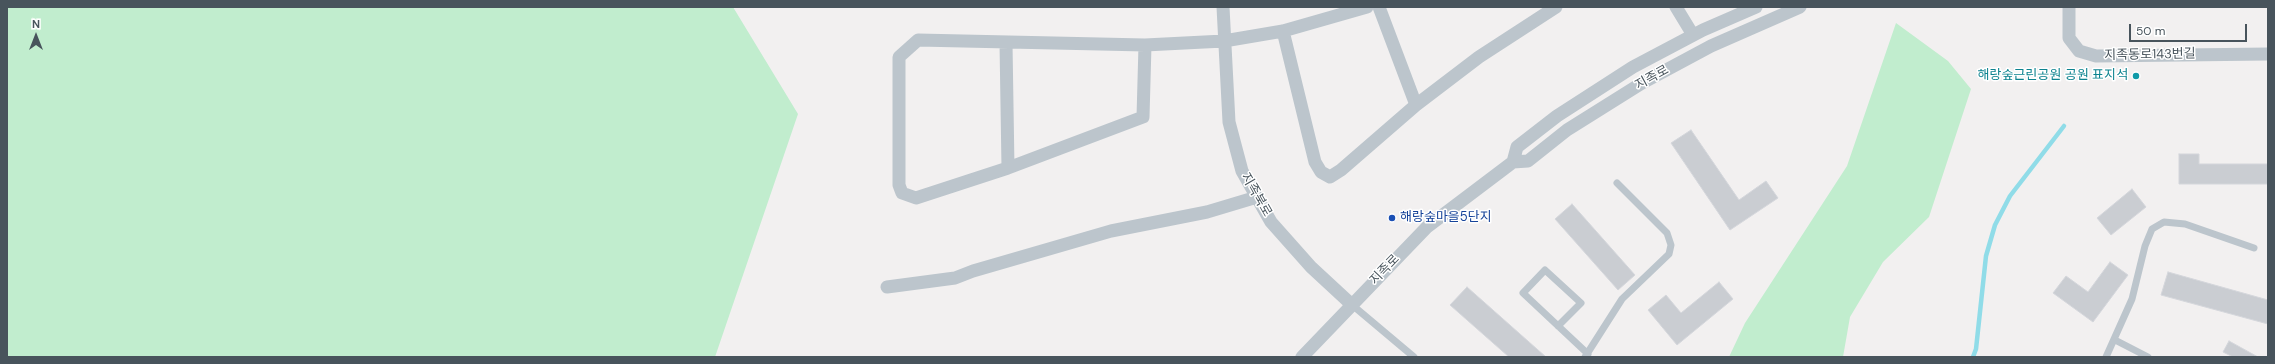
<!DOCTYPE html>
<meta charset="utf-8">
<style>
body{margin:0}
#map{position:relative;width:2275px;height:364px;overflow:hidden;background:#f2f0f0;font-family:"DM Sans",sans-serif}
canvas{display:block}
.frame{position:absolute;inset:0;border:8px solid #48545c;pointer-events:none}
.north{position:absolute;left:16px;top:16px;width:40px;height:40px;-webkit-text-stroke:3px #fff;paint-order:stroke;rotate:0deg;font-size:11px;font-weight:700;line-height:16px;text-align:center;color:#48545c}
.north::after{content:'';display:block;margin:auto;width:14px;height:18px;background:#48545c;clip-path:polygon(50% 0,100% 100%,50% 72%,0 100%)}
.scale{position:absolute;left:2129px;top:24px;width:118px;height:18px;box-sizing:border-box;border:2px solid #48545c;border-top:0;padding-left:5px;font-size:12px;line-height:14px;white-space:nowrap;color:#48545c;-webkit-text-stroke:3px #fff;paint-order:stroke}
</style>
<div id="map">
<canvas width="2275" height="364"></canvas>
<div class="frame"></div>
<div class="north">N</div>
<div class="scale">50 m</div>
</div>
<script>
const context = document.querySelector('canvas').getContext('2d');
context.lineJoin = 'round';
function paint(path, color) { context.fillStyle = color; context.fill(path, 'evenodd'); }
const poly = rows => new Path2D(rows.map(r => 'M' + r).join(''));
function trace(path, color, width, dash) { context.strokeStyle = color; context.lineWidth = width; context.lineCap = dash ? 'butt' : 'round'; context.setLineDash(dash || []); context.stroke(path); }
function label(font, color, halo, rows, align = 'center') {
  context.font = font + ' "DM Sans","Noto Sans KR",sans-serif'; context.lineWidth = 3; context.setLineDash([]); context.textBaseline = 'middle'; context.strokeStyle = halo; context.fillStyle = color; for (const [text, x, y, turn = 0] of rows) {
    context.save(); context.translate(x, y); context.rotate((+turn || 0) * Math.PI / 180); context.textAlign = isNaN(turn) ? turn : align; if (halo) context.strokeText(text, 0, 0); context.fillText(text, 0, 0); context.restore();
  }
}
paint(poly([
 [7,7,733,7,798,114,715,357,7,357],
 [1896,23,1948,61,1971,89,1929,217,1883,262,1850,317,1843,357,1729,357,1745,323,1847,166]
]), '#c1edce');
trace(poly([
 [1973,357,1976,349,1986,256,1995,225,2010,196,2064,126]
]), '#90dce8', 4.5);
const building = poly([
 [1691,130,1739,200,1766,181,1778,198,1730,230,1671,143,1691,130],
 [2179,154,2199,154,2199,164,2268,164,2268,184,2179,184,2179,154],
 [2132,189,2146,207,2111,235,2097,218,2132,189],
 [1572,204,1635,275,1618,290,1555,219,1572,204],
 [2110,262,2128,275,2093,322,2053,293,2066,276,2088,292,2110,262],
 [2168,272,2268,300,2268,324,2161,295,2168,272],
 [1719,282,1733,299,1677,345,1648,310,1666,295,1681,313,1719,282],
 [1467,287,1546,357,1509,357,1450,305,1467,287],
 [2229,341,2258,357,2233,357,2223,352,2229,341]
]);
paint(building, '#cacdd2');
trace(building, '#d4d6db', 1);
trace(poly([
 [1351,304,1414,357],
 [1558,326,1581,303,1545,270,1523,293,1588,354],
 [2115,340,2148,357],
 [1585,357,1622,299,1669,254,1671,245,1667,233,1617,183],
 [2106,357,2132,299,2145,246,2152,229,2164,222,2185,224,2254,248]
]), '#bcc5cc', 7);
trace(poly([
 [1223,7,1229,122,1242,171,1271,222,1311,267,1351,304],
 [1379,7,1416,105],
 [1676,7,1693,35],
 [2069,7,2069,38,2079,51,2096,56,2268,54],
 [1283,31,1315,162,1321,172,1330,177,1341,170,1416,105,1479,57,1556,7],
 [1006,43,1008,168],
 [1145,45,1143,117,1008,168,916,198,902,193,899,185,899,57,918,40,1145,45,1224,41,1283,31,1367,7],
 [1513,162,1517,147,1557,116,1633,67,1703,30,1756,7],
 [887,287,955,278,973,271,1111,231,1207,212,1257,197],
 [1302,357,1427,227,1513,162,1528,161,1567,130,1642,83,1711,46,1800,7]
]), '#bcc5cc', 13);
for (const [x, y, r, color] of [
 [2136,76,4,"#0f9aa8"],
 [1392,218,4,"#1a4fb4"]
]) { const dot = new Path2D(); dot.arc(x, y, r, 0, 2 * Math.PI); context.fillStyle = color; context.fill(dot); trace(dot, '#fff', 1.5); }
label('13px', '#48545c', '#fff', [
 ["지족동로143번길",2150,55,-1],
 ["지족로",1652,78,-29],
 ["지족북로",1256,195,60],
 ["지족로",1385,270,-46]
]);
label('13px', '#0d838f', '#fff', [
 ["해랑숲근린공원 공원 표지석",2128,76]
], 'right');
label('13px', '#164399', '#fff', [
 ["해랑숲마을5단지",1400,218]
], 'left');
</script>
